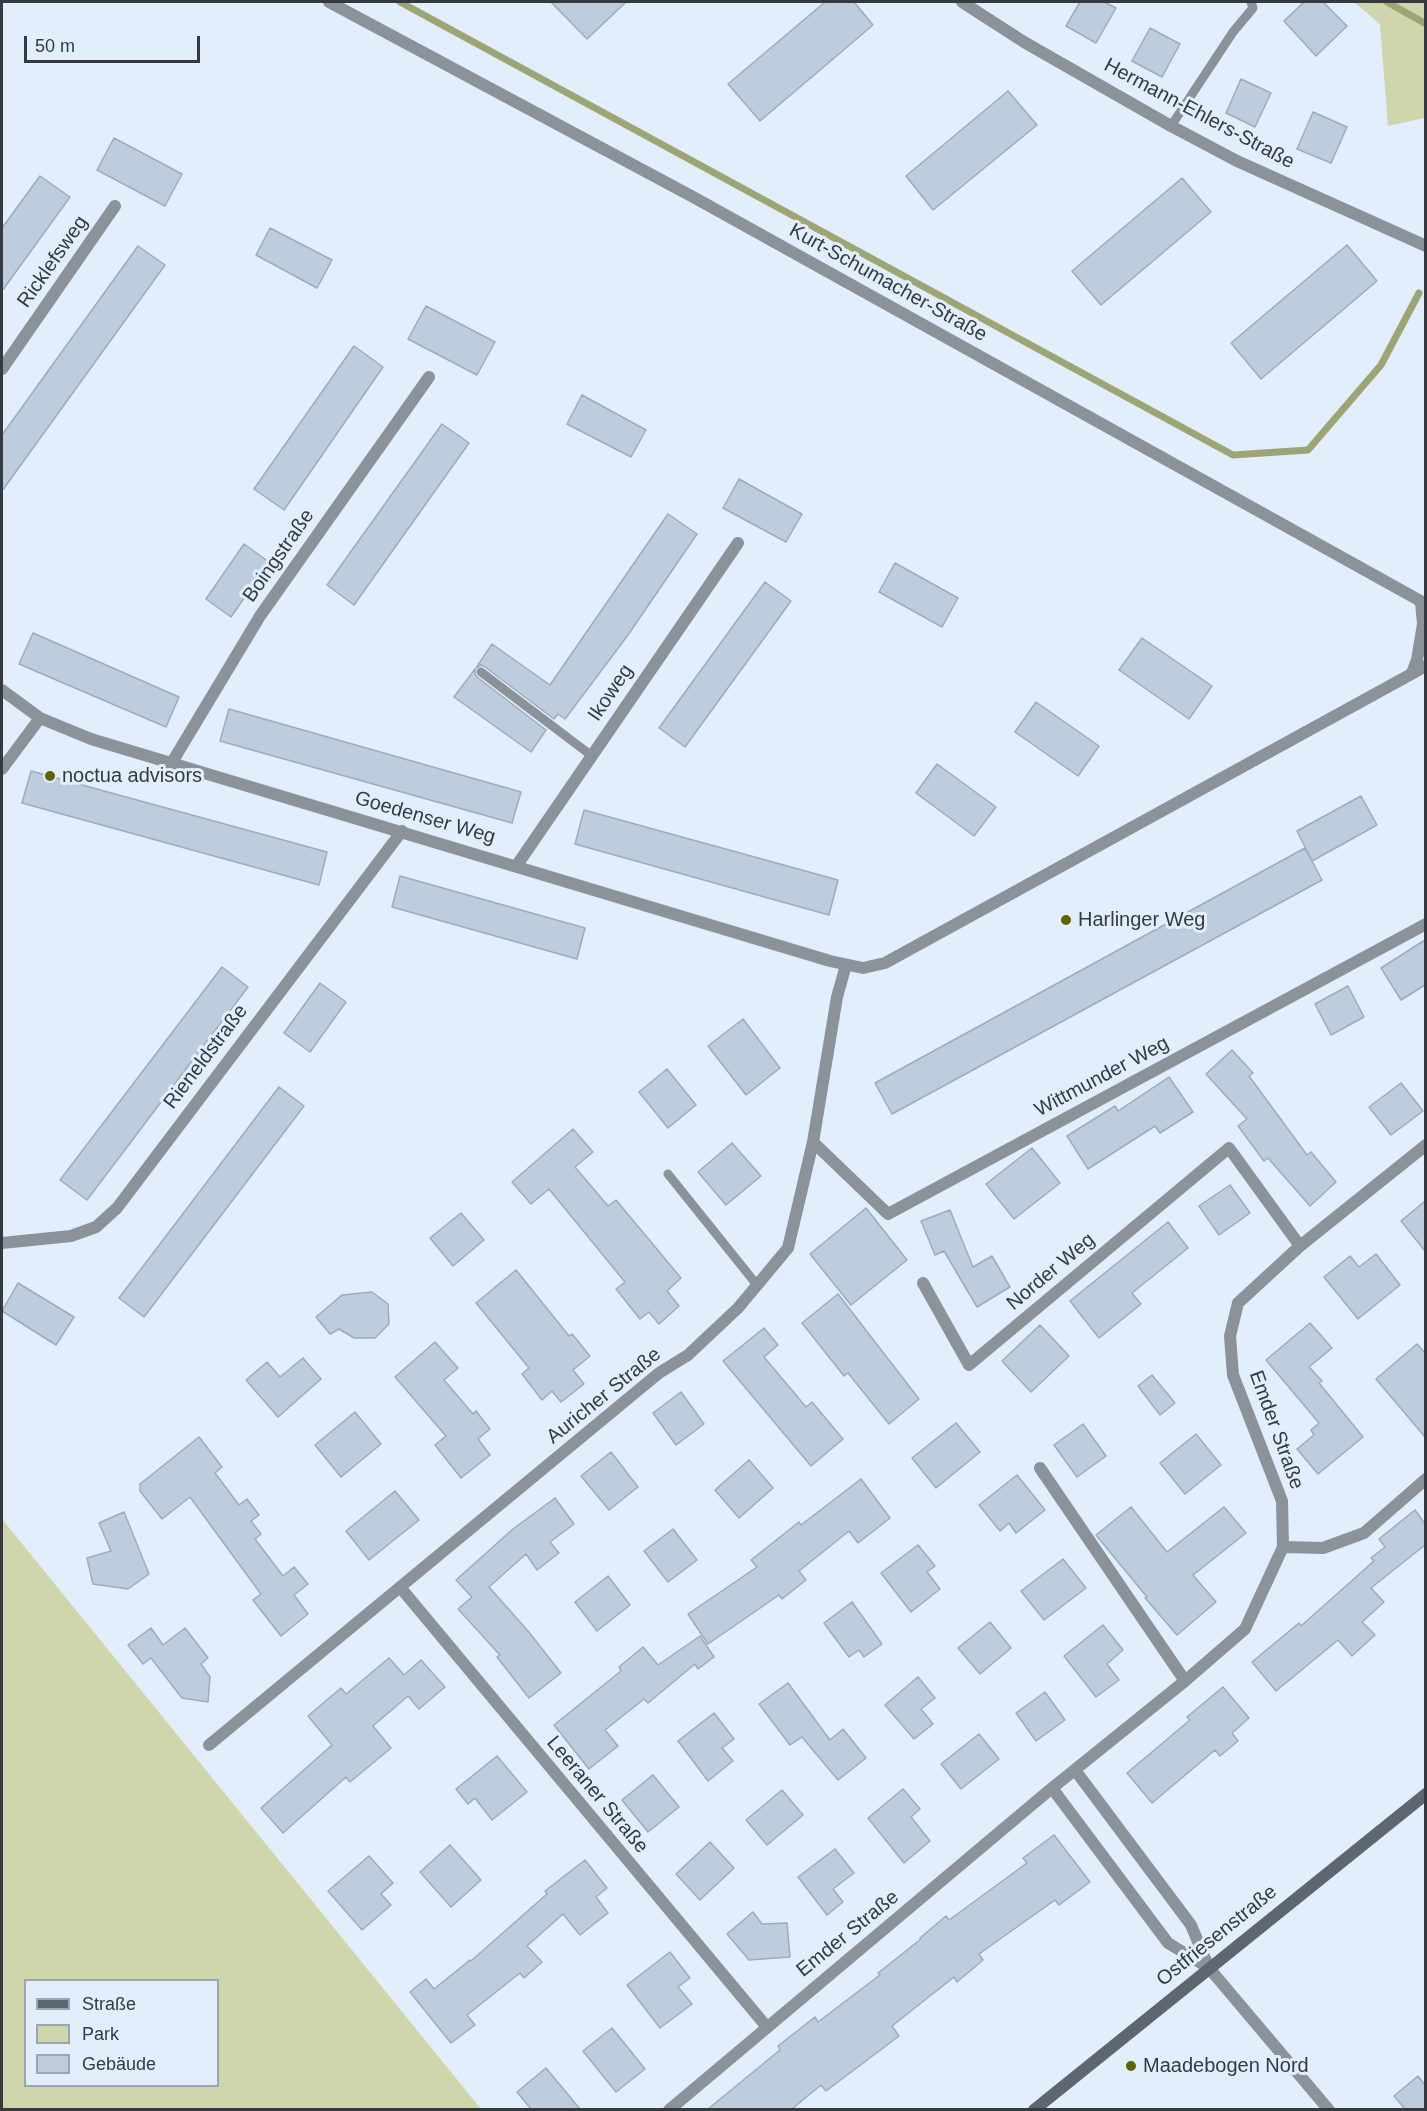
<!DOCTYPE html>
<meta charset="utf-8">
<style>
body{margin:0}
#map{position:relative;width:1427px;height:2111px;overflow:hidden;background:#e2eefc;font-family:Arial,sans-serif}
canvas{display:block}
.frame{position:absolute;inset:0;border:3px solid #343a40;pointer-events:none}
.legend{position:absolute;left:24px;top:1979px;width:195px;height:108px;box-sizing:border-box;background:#e2eefc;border:2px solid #9ca6b1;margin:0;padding:8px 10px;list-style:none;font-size:18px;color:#343a40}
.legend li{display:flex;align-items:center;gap:12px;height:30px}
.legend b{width:30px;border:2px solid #9ca6b1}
.scale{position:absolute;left:24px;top:36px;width:176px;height:27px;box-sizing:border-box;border:3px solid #343a40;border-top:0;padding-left:8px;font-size:18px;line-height:21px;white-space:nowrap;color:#343a40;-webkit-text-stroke:4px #e2eefc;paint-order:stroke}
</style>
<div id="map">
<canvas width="1427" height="2111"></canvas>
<div class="frame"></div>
<ul class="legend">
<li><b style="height:8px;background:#5e6770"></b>Straße</li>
<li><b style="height:16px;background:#d0d6ac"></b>Park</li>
<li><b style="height:16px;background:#becddd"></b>Gebäude</li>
</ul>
<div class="scale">50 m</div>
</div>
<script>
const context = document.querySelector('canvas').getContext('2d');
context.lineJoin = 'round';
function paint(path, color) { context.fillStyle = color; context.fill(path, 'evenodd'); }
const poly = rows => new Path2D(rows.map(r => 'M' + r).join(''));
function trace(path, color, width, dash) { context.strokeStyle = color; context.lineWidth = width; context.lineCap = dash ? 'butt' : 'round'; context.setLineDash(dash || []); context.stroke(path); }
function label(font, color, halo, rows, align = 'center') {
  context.font = font + ' Arial,sans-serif'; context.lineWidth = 6; context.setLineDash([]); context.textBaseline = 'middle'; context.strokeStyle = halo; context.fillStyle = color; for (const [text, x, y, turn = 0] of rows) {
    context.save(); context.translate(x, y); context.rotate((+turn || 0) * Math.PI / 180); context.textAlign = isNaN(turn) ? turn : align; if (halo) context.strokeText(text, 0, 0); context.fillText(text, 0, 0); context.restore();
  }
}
paint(poly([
 [1354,2,1425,2,1425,118,1388,126,1380,24],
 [2,1519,481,2109,2,2109],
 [26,1980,218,1980,218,2086,26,2086]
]), '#d0d6ac');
trace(poly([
 [400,2,1233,455,1308,450,1381,365,1419,293],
 [1387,2,1426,24]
]), '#9ea575', 7);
const building = poly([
 [551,2,626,2,587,39,551,2],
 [825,2,854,2,873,25,760,121,728,84,825,2],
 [1080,2,1104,2,1116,8,1096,43,1066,26,1080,2],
 [1304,2,1323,2,1347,26,1316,56,1284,21,1304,2],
 [1150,28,1180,44,1162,77,1132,61,1150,28],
 [1241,79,1271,93,1255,127,1226,113,1241,79],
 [1008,91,1037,125,933,210,906,176,1008,91],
 [1313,112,1347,127,1331,163,1297,149,1313,112],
 [114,138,182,174,165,206,97,170,114,138],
 [40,176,70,197,2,291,2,228,40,176],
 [1182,178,1211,212,1101,305,1072,271,1182,178],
 [270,228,332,260,317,288,256,255,270,228],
 [1347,245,1377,281,1261,379,1231,343,1347,245],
 [138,246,165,265,2,491,2,435,138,246],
 [426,306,495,342,477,375,408,339,426,306],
 [354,346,383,367,284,510,254,489,354,346],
 [582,395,646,430,631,457,567,424,582,395],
 [442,424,469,443,354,605,327,585,442,424],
 [739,479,802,514,786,542,723,508,739,479],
 [668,514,697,534,628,635,565,719,558,714,554,719,485,667,481,665,476,668,492,644,550,685,668,514],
 [244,544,269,562,231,617,206,599,244,544],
 [895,563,958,598,942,627,879,592,895,563],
 [765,582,791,601,685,747,659,728,765,582],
 [33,633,179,697,166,727,19,664,33,633],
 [1142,638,1212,686,1189,719,1119,670,1142,638],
 [475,669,475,674,477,677,546,730,531,752,454,697,475,669],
 [1036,702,1099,746,1078,776,1015,732,1036,702],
 [229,709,521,792,512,823,220,741,229,709],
 [937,764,996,807,974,836,916,793,937,764],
 [31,771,327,852,319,885,22,803,31,771],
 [1361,796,1377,825,1312,861,1297,831,1361,796],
 [584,810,838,880,829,915,575,844,584,810],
 [1305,848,1322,880,892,1114,875,1083,1305,848],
 [400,876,585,928,577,959,392,907,400,876],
 [1425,940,1425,985,1401,1000,1381,968,1425,940],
 [222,967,248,987,87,1200,60,1180,222,967],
 [320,983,346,1002,310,1052,284,1033,320,983],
 [1348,986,1364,1017,1331,1035,1315,1004,1348,986],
 [743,1019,780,1068,746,1095,708,1046,743,1019],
 [1232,1050,1253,1073,1249,1076,1307,1155,1311,1152,1336,1182,1310,1206,1268,1158,1264,1161,1238,1126,1247,1119,1206,1074,1232,1050],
 [667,1069,696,1105,668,1128,639,1092,667,1069],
 [1169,1077,1193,1112,1160,1133,1155,1126,1088,1169,1067,1136,1115,1106,1118,1111,1169,1077],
 [1401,1083,1423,1111,1391,1135,1369,1107,1401,1083],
 [279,1087,304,1106,144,1317,119,1298,279,1087],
 [573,1129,593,1152,575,1167,608,1206,616,1200,681,1278,667,1291,679,1306,659,1324,649,1312,640,1319,616,1289,625,1282,549,1189,531,1204,512,1182,573,1129],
 [732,1143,761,1176,726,1205,698,1172,732,1143],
 [1032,1148,1060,1183,1014,1219,986,1184,1032,1148],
 [1230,1185,1250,1213,1219,1235,1199,1206,1230,1185],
 [1425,1201,1425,1251,1401,1221,1425,1201],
 [866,1208,907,1260,851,1305,810,1254,866,1208],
 [950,1210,973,1267,992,1256,1010,1287,977,1307,944,1251,935,1255,921,1221,950,1210],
 [461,1213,484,1240,453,1266,430,1238,461,1213],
 [1168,1222,1188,1248,1132,1293,1141,1304,1099,1338,1070,1301,1168,1222],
 [1376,1254,1400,1285,1358,1319,1324,1277,1350,1256,1359,1267,1376,1254],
 [516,1270,569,1336,572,1334,590,1356,573,1370,584,1384,561,1402,552,1391,542,1400,522,1374,529,1368,476,1303,516,1270],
 [18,1283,74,1317,56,1345,2,1311,18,1283],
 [372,1292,388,1304,389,1324,375,1338,354,1338,339,1329,330,1334,316,1317,342,1295,372,1292],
 [838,1294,919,1399,889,1424,848,1373,844,1376,802,1323,838,1294],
 [1310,1323,1332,1348,1309,1367,1322,1381,1319,1383,1363,1437,1318,1474,1297,1449,1314,1435,1311,1430,1319,1423,1266,1360,1310,1323],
 [1040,1325,1069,1356,1031,1392,1002,1361,1040,1325],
 [764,1328,778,1345,764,1357,806,1407,812,1402,843,1439,811,1466,723,1361,764,1328],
 [435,1342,458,1368,444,1380,473,1414,476,1411,490,1429,478,1439,490,1455,461,1478,435,1445,446,1436,395,1377,435,1342],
 [1417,1344,1425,1353,1425,1437,1376,1379,1417,1344],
 [303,1358,321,1379,278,1417,246,1380,267,1362,280,1377,303,1358],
 [1152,1375,1175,1403,1160,1415,1138,1386,1152,1375],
 [681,1392,704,1424,676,1445,653,1413,681,1392],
 [355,1412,381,1444,341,1477,315,1445,355,1412],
 [956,1423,980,1452,936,1488,912,1458,956,1423],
 [1083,1424,1106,1456,1077,1477,1054,1445,1083,1424],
 [1196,1434,1221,1465,1185,1494,1160,1463,1196,1434],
 [199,1437,222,1467,215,1473,239,1505,247,1499,259,1515,251,1521,261,1534,255,1539,283,1576,294,1567,308,1584,294,1595,308,1614,281,1636,253,1600,261,1594,190,1497,162,1519,140,1491,140,1484,199,1437],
 [611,1452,638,1487,609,1510,581,1476,611,1452],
 [749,1460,773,1488,739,1518,715,1490,749,1460],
 [1017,1475,1045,1510,1016,1533,1009,1523,1000,1531,979,1505,1017,1475],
 [861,1479,890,1518,858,1543,849,1531,799,1571,806,1580,782,1599,779,1595,708,1644,688,1614,757,1567,751,1560,799,1522,801,1525,861,1479],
 [395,1491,419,1520,369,1560,346,1531,395,1491],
 [555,1498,574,1524,550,1542,559,1553,537,1570,526,1554,489,1587,528,1631,561,1673,529,1698,497,1657,500,1655,458,1609,472,1597,456,1580,513,1529,555,1498],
 [1131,1507,1167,1552,1224,1507,1246,1533,1193,1575,1216,1602,1177,1635,1145,1598,1147,1597,1096,1535,1131,1507],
 [1415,1510,1425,1524,1425,1545,1371,1588,1384,1602,1362,1622,1375,1635,1352,1656,1338,1640,1276,1691,1252,1662,1299,1623,1301,1626,1374,1561,1371,1558,1385,1547,1379,1539,1415,1510],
 [124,1512,149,1574,128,1589,93,1584,87,1558,111,1551,99,1523,124,1512],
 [673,1529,697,1560,668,1582,644,1551,673,1529],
 [918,1545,935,1566,927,1572,940,1589,911,1612,881,1573,918,1545],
 [1063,1559,1086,1588,1044,1620,1021,1591,1063,1559],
 [608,1576,630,1605,597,1631,575,1602,608,1576],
 [852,1602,882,1644,864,1657,859,1650,849,1657,824,1623,852,1602],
 [990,1622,1011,1648,980,1674,958,1648,990,1622],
 [1103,1625,1123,1650,1107,1664,1119,1680,1096,1697,1064,1656,1103,1625],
 [151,1628,163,1645,185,1628,208,1658,201,1664,210,1677,208,1702,182,1698,151,1658,143,1664,128,1645,151,1628],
 [700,1636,714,1657,698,1669,695,1664,648,1703,644,1699,605,1730,618,1746,589,1769,554,1725,621,1671,619,1667,643,1647,658,1665,700,1636],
 [389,1658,404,1675,421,1660,445,1687,419,1709,408,1696,373,1726,391,1748,350,1782,346,1777,283,1833,261,1808,332,1745,308,1716,341,1688,346,1694,389,1658],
 [918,1677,935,1698,921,1709,933,1724,914,1739,885,1705,918,1677],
 [788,1683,830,1740,843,1729,866,1758,838,1780,802,1737,790,1745,759,1704,788,1683],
 [1223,1687,1249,1718,1232,1733,1238,1741,1220,1756,1215,1750,1152,1803,1127,1773,1190,1720,1187,1717,1223,1687],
 [1045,1692,1065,1720,1036,1741,1016,1713,1045,1692],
 [714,1713,734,1739,722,1748,733,1761,708,1781,678,1741,714,1713],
 [979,1734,999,1759,961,1789,941,1764,979,1734],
 [497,1756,527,1792,492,1820,475,1798,468,1804,456,1789,497,1756],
 [653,1775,679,1807,648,1832,622,1800,653,1775],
 [903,1789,920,1809,911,1817,930,1841,904,1863,868,1818,903,1789],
 [782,1790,803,1815,767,1845,746,1820,782,1790],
 [1054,1835,1090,1882,1059,1905,1055,1900,979,1954,983,1960,957,1982,954,1977,892,2026,899,2036,826,2091,821,2085,792,2109,708,2109,780,2050,778,2046,815,2017,818,2022,880,1975,878,1973,921,1939,920,1938,946,1916,949,1920,1027,1863,1023,1858,1054,1835],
 [710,1842,734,1868,700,1900,676,1874,710,1842],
 [450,1845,481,1880,451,1907,420,1872,450,1845],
 [835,1849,854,1873,833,1889,843,1902,827,1915,798,1877,835,1849],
 [369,1856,393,1883,381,1894,391,1905,362,1930,328,1891,369,1856],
 [585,1860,607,1888,596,1897,608,1913,580,1935,563,1914,527,1946,542,1962,524,1978,520,1973,467,2015,475,2025,451,2043,410,1992,426,1979,434,1989,470,1960,471,1961,547,1894,545,1891,585,1860],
 [753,1912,762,1924,787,1923,790,1957,749,1960,727,1934,753,1912],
 [670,1952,690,1978,678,1987,692,2004,660,2028,627,1985,670,1952],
 [612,2028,645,2069,616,2092,583,2051,612,2028],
 [546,2068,580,2109,531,2109,517,2092,546,2068],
 [1418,2076,1425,2085,1425,2109,1405,2109,1394,2096,1418,2076]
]);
paint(building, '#becddd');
trace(building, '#9dabbb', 1.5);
trace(poly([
 [1171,126,1233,32,1253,8,1251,2],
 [481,672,592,756],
 [668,1174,757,1285]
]), '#8b9299', 9);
trace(poly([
 [962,2,1024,42,1171,126,1237,161,1426,246],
 [2,369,115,206],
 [1412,673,1417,660,1423,624,1421,602],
 [2,690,40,718,91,739,830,961,863,968,885,963,1426,666],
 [171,764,260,616,429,377],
 [2,769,40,718],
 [517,865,738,543],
 [813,1142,888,1214,1426,924],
 [2,1243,71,1236,96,1227,117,1208,402,831],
 [923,1283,969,1365,1229,1148,1300,1246],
 [1040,1468,1185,1681],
 [1283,1547,1323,1548,1364,1533,1426,1479],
 [400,1587,766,2026],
 [209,1745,659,1373,688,1355,738,1308,788,1248,813,1142,837,997,846,965],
 [1075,1770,1191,1925,1209,1968,1329,2110],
 [1052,1788,1168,1943,1209,1968],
 [669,2110,1046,1793,1185,1681,1245,1629,1283,1547,1282,1501,1233,1375,1230,1336,1238,1303,1300,1246,1426,1145]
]), '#8b9299', 12);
trace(poly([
 [329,2,695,198,1426,604]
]), '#8b9299', 12);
trace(poly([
 [1034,2110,1426,1794]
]), '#5e6770', 12);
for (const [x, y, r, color] of [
 [50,776,6,"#5d6401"],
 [1066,920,6,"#5d6401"],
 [1131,2066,6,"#5d6401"]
]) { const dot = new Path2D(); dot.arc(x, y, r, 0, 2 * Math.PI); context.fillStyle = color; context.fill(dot); trace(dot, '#e2eefc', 2); }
label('20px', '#343a40', '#e2eefc', [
 ["Hermann-Ehlers-Straße",1199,114,28],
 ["Ricklefsweg",53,262,-55],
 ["Kurt-Schumacher-Straße",888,283,29],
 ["Boingstraße",279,556,-55],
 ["Ikoweg",611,693,-56],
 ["Goedenser Weg",425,818,16],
 ["Rieneldstraße",206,1057,-53],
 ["Wittmunder Weg",1102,1077,-28],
 ["Norder Weg",1051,1272,-40],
 ["Auricher Straße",604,1396,-39],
 ["Emder Straße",1276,1430,70],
 ["Leeraner Straße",597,1795,50],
 ["Emder Straße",848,1934,-39],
 ["Ostfriesenstraße",1217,1936,-39]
]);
label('20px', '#343a40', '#e2eefc', [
 ["noctua advisors",62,776],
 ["Harlinger Weg",1078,920],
 ["Maadebogen Nord",1143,2066]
], 'left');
</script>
